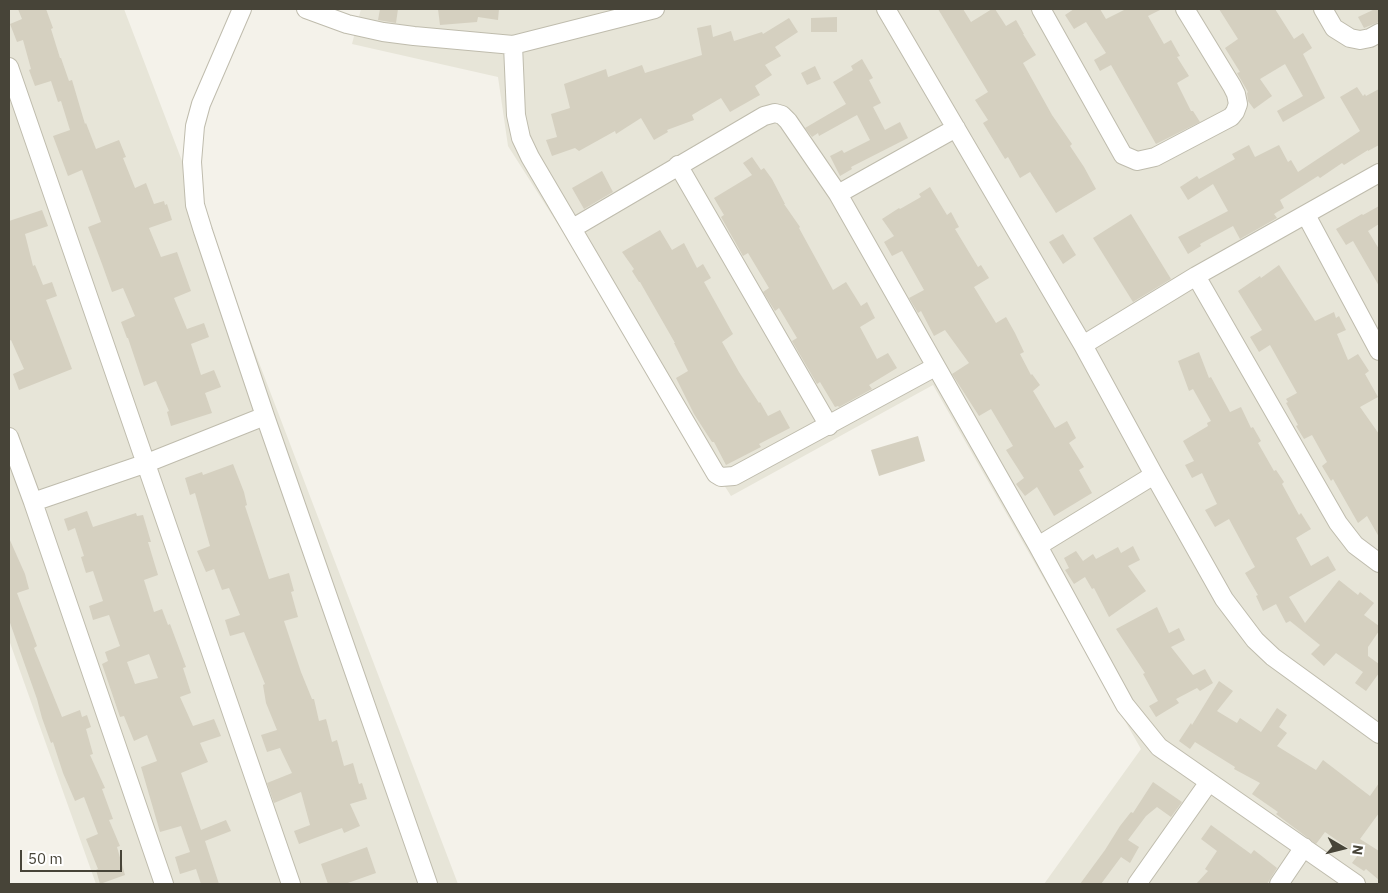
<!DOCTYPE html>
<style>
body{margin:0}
#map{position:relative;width:1388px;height:893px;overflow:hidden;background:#f4f2ea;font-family:"IBM Plex Sans",sans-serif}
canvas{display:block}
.frame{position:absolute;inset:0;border:10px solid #474438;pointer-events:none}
.north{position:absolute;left:1318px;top:823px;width:50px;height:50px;-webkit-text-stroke:4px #fff;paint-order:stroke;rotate:98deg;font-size:14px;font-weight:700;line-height:20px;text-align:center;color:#474438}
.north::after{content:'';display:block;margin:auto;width:18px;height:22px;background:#474438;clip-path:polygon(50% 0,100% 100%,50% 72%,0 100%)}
.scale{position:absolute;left:20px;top:850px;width:102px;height:22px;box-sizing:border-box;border:2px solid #474438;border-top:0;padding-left:6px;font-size:15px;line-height:18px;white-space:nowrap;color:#474438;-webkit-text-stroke:4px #fff;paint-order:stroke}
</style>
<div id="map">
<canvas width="1388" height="893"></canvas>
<div class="frame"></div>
<div class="north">N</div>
<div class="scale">50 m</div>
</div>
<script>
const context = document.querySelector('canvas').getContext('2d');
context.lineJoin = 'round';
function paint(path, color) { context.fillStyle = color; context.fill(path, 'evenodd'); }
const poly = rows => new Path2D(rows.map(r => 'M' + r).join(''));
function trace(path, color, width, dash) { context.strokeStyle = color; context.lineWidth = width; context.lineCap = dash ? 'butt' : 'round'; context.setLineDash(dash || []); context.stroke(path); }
paint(poly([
 [9,9,124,9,458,884,96,884,9,640],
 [361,9,1379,9,1379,884,1044,884,1141,749,933,385,731,496,508,146,498,77,352,44]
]), '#e7e5d8');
paint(poly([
 [18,9,46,9,53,28,51,29,60,58,61,58,69,81,72,80,85,124,86,123,96,149,119,140,126,157,123,158,135,188,146,183,154,204,164,201,165,205,167,204,172,220,149,228,161,257,177,252,191,291,174,298,187,329,204,323,209,337,191,344,201,375,214,370,221,387,205,393,212,413,171,426,167,412,169,411,156,381,144,386,128,338,127,338,121,322,135,316,123,288,112,292,102,264,88,227,101,222,82,170,68,176,53,136,70,130,61,101,58,102,51,81,35,86,29,70,31,69,23,40,17,42,10,24,22,19],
 [380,9,398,9,396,23,378,20],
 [438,9,499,9,498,20,478,17,477,22,440,25],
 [938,9,963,9,971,22,992,9,995,9,1006,26,1016,20,1024,34,1023,34,1036,55,1023,63,1052,115,1072,144,1070,146,1084,167,1096,189,1056,213,1030,172,1020,178,1008,157,1005,159,983,123,988,120,975,100,988,92],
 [1074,9,1100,9,1106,19,1126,9,1162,9,1148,16,1164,44,1171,40,1180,56,1177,57,1189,76,1177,83,1191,111,1193,111,1200,122,1156,144,1111,65,1100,71,1094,60,1106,53,1086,22,1074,29,1065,15],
 [1219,9,1275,9,1294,39,1303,33,1312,48,1303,54,1325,98,1283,122,1277,111,1303,96,1285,64,1260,79,1272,96,1254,109,1248,101,1247,93,1248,92,1237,73,1240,72,1225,48,1238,39],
 [1375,9,1379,9,1379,22,1364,28,1358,17],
 [837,17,837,32,811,32,811,18],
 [789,18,798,32,775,47,781,56,765,65,772,75,755,86,760,95,730,112,721,98,692,115,694,120,667,130,668,132,654,140,641,118,616,134,615,131,579,151,575,148,552,156,546,140,557,137,551,114,570,108,564,84,606,69,608,77,642,65,645,73,702,55,697,28,711,25,713,37,731,31,734,41,762,32,763,34],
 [862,59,873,78,869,80,881,103,873,107,885,130,900,122,908,138,851,167,852,169,840,176,830,156,842,150,844,153,870,140,857,115,819,136,818,133,812,137,805,128,846,104,833,82,853,70,851,66],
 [815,66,821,79,807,85,801,73],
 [1357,87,1363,96,1365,94,1366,96,1379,89,1379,145,1368,151,1368,150,1344,165,1342,163,1320,178,1318,176,1280,200,1284,208,1274,214,1277,218,1240,239,1233,226,1200,244,1201,246,1188,254,1178,237,1228,211,1213,184,1188,200,1180,187,1197,176,1199,179,1235,159,1232,154,1249,145,1255,157,1279,145,1288,162,1291,160,1298,172,1360,131,1340,97],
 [752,157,761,170,764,168,772,179,785,204,784,204,800,227,799,228,833,290,846,282,861,306,867,302,875,318,860,327,877,359,888,353,897,368,869,385,872,389,839,407,838,406,835,407,820,382,817,384,792,341,797,338,779,308,775,311,763,292,769,288,748,253,743,256,721,217,724,215,714,198,752,175,743,163],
 [602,171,613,192,584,209,572,188],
 [930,187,947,215,951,212,959,227,955,229,978,267,981,265,989,278,974,287,996,323,1006,317,1015,333,1024,352,1020,354,1031,375,1032,374,1040,385,1033,391,1055,428,1067,421,1076,438,1069,443,1084,467,1079,470,1092,493,1054,516,1037,487,1025,496,1016,484,1024,478,1006,450,1013,446,991,409,979,416,952,374,969,363,945,330,934,336,921,311,918,313,909,298,924,290,902,251,892,256,884,242,894,236,882,219,899,208,900,209,921,197,919,194],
 [1379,206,1379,224,1368,231,1379,249,1379,286,1353,241,1346,245,1336,229,1362,214,1363,215],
 [42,210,48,226,25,234,33,266,35,265,43,285,52,282,57,296,46,300,72,369,19,390,13,374,24,369,11,340,9,341,9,221],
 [1131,214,1171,279,1133,302,1093,238],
 [660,230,672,250,684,243,697,268,703,264,711,278,704,282,733,334,722,342,739,372,759,403,760,402,768,416,780,410,790,428,759,444,761,447,726,465,714,442,712,442,694,414,676,378,688,371,674,343,675,343,640,282,639,282,632,271,634,269,622,252],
 [1063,234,1076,255,1063,264,1049,242],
 [1279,265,1315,321,1334,312,1336,318,1339,316,1346,330,1337,334,1348,360,1358,354,1369,371,1365,374,1378,397,1360,407,1379,434,1379,537,1367,516,1358,523,1333,479,1331,481,1322,466,1327,462,1312,435,1304,439,1296,426,1298,425,1286,403,1288,402,1286,399,1297,393,1270,345,1259,352,1250,337,1262,330,1238,291,1260,276,1261,278],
 [1199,352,1209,378,1211,377,1230,412,1241,407,1251,428,1253,427,1261,441,1258,443,1274,471,1276,470,1284,482,1282,484,1299,515,1301,513,1311,529,1296,538,1311,566,1328,556,1336,570,1289,597,1305,623,1339,580,1358,595,1360,592,1374,603,1364,615,1379,626,1379,631,1368,647,1368,656,1379,664,1379,673,1366,691,1355,683,1363,672,1336,653,1324,666,1311,654,1320,645,1290,621,1286,623,1276,604,1263,611,1256,596,1258,595,1245,573,1255,567,1229,519,1215,527,1205,510,1217,504,1202,473,1192,478,1185,465,1194,461,1183,441,1208,426,1207,423,1211,421,1193,389,1189,391,1178,361],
 [918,436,925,461,879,476,871,450],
 [233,464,244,492,247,505,245,506,269,579,289,573,294,591,291,592,298,617,284,621,301,672,312,699,314,699,319,721,326,719,332,742,337,740,344,766,353,763,359,784,362,783,367,799,350,804,360,826,344,833,342,828,299,844,294,831,310,825,301,792,274,803,267,783,292,773,280,748,267,752,261,735,277,730,266,703,263,685,265,684,244,632,230,636,225,620,240,615,229,588,222,590,214,569,206,572,197,551,210,546,195,493,190,495,185,478,202,472,203,475],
 [87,511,93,527,136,513,137,516,143,515,151,542,148,542,158,575,144,580,154,612,162,609,168,625,170,624,186,667,183,668,191,693,180,697,193,726,214,719,221,736,200,743,208,762,181,773,201,830,226,820,231,831,205,841,219,884,201,884,196,869,180,874,175,857,190,852,181,826,160,832,141,767,157,761,147,735,134,741,124,716,120,717,102,664,108,661,105,652,120,646,109,615,93,620,89,606,103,601,93,571,86,573,81,557,84,556,75,528,68,531,64,519],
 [149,654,158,678,135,684,127,662],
 [9,538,25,574,29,589,17,593,37,646,34,648,62,717,80,710,82,717,87,715,91,727,86,729,93,754,90,755,105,788,102,789,113,819,109,820,120,846,117,847,125,875,100,884,96,870,98,869,86,839,98,834,84,797,75,801,63,773,53,742,51,743,42,718,37,699,9,620],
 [1133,546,1140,560,1128,566,1146,591,1109,617,1094,588,1092,589,1085,577,1074,584,1065,570,1069,568,1064,558,1076,551,1083,561,1093,554,1096,559,1118,547,1121,553],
 [1157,607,1169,633,1179,628,1185,640,1171,647,1193,675,1205,669,1213,683,1200,691,1197,688,1176,699,1179,703,1156,717,1149,706,1158,701,1143,674,1145,673,1116,629],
 [1219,681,1233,691,1217,711,1237,723,1240,718,1261,732,1277,708,1287,715,1279,727,1287,733,1277,746,1316,770,1323,760,1370,796,1379,783,1379,813,1360,839,1379,851,1379,880,1366,869,1364,871,1352,863,1358,855,1325,832,1316,844,1276,814,1278,812,1252,794,1260,783,1234,769,1235,767,1195,742,1190,749,1179,741,1191,723,1192,725],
 [1153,782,1182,802,1171,817,1157,807,1146,816,1128,840,1139,847,1130,863,1121,857,1101,884,1080,884,1105,850,1120,826,1131,812,1133,813],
 [1211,825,1251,854,1254,850,1277,868,1267,884,1196,884,1208,871,1205,869,1217,851,1201,839],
 [367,847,376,873,345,884,328,884,321,864]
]), '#d5d0c0');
const minor = poly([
 [242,9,201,104,195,126,192,162,195,205,203,231,265,416,428,884],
 [306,9,347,24,383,32,414,36,513,45,655,9],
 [886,9,1083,345,1154,475,1224,599,1255,640,1273,657,1379,734],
 [1041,9,1123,155,1137,161,1155,157,1231,117,1235,112,1238,104,1236,94,1232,86,1185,9],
 [1323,9,1334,28,1350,38,1360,40,1370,38,1379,33],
 [513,45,516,115,521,138,530,157,716,474,721,477,734,476,935,367],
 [9,67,291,884],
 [678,165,829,426],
 [838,194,956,128],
 [1306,215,1379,351],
 [573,228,764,116,775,113,782,115,788,121,838,194,1038,546,1125,705,1159,747,1356,884],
 [1196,276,1338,523,1355,545,1379,563],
 [1083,345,1196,276,1379,173],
 [9,437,33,502,164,884],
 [33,502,147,463,265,416],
 [1038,546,1154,475],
 [1137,884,1209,782],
 [1279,884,1304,847]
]);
trace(minor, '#bfbcad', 20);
trace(minor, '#fff', 18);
</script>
